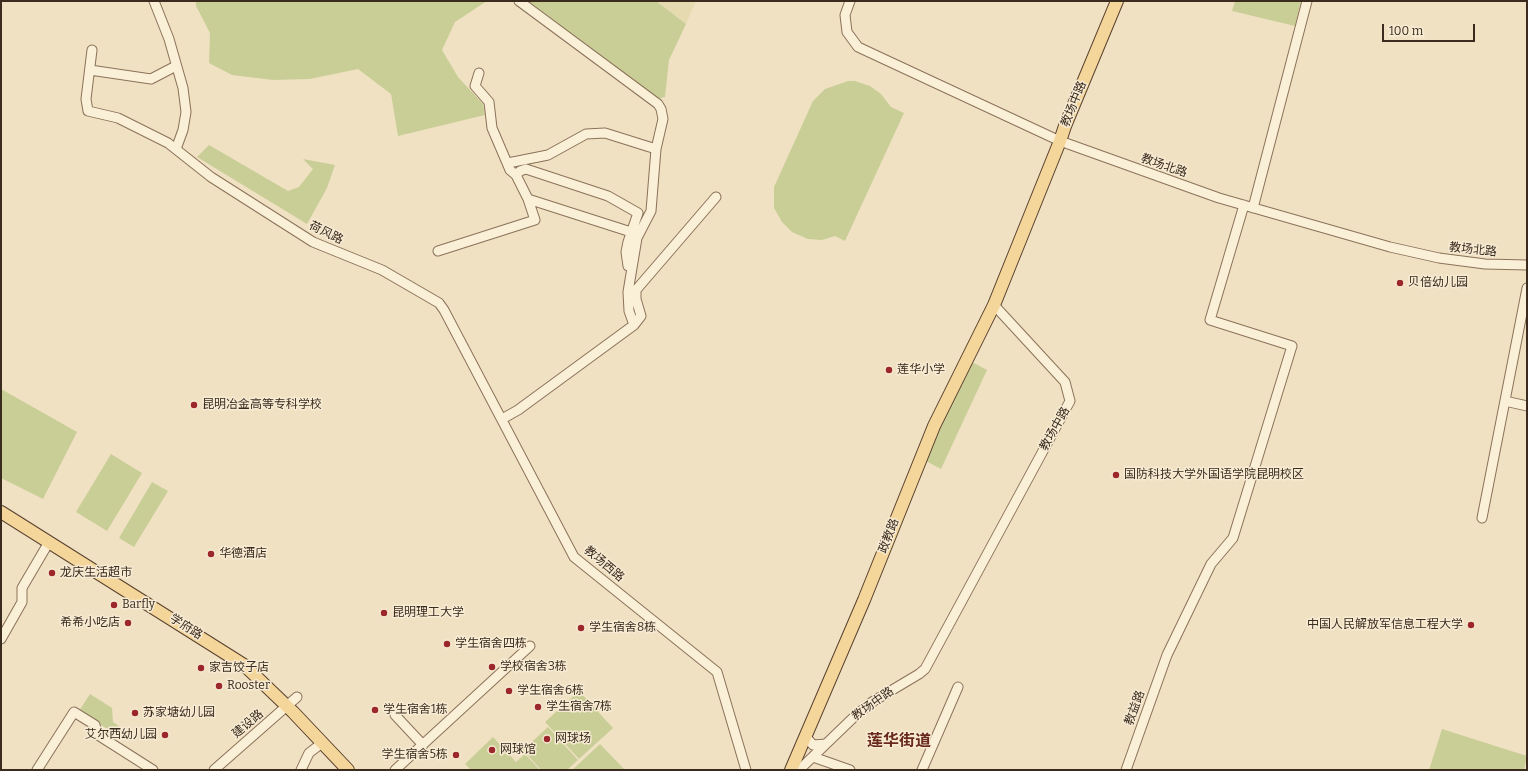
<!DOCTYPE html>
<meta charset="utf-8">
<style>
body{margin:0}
#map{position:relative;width:1528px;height:771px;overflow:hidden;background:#f0e1c3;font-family:Bitter,serif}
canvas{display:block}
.frame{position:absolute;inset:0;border:2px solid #3a2b1e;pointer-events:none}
.scale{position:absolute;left:1382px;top:24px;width:93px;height:18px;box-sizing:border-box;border:2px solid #3a2b1e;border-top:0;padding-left:5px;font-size:12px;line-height:14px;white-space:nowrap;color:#3a2b1e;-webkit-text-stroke:3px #f7ebd3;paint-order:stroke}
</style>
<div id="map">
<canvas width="1528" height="771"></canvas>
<div class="frame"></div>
<div class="scale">100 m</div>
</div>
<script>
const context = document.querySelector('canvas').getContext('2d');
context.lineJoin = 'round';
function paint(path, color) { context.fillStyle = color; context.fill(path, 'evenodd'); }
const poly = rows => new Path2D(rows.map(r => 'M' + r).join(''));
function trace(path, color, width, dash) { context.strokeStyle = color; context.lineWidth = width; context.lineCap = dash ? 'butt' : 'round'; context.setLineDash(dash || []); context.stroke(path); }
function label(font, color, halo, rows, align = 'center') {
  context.font = font + ' Bitter,"Noto Sans SC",serif'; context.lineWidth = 3; context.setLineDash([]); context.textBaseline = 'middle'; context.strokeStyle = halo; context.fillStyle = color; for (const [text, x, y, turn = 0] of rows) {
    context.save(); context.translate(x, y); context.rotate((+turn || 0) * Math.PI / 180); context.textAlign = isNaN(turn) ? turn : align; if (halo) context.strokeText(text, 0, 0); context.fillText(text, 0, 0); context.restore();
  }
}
paint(poly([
 [656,1,696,1,686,24]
]), '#e6dbb0');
paint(poly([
 [196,1,487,1,455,22,442,50,458,77,483,104,485,115,398,136,391,94,358,69,310,79,273,80,232,75,209,63,210,33,196,6],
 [526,1,656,1,686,24,669,60,665,97,657,99],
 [1235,1,1301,1,1295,26,1232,11],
 [848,81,855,81,870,86,881,94,891,107,904,113,845,241,835,236,822,240,808,239,792,232,782,222,774,208,774,187,813,101,825,89],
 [209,145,288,191,299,187,313,169,303,159,335,165,327,188,307,224,197,157],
 [970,361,987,370,941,469,924,460],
 [1,389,77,432,43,499,1,478],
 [111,454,142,473,107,531,76,512],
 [152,482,168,491,134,547,119,538],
 [579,691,613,728,579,759,545,722],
 [90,694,112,708,113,722,127,732,123,739,79,711],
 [548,727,578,760,567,770,541,770,523,750],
 [1442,729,1527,756,1524,770,1429,770],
 [493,737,516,762,525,754,540,770,471,770,465,764],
 [600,744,625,770,572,770]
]), '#c9ce97');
const minor = poly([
 [154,1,169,39,183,88,186,112,183,130,176,149],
 [519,1,658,104,661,109,663,119,656,149,651,211,637,238,628,292,629,311,634,325],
 [850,1,845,15,847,32,858,47,1060,141,1219,198,1390,247,1439,258,1485,264,1527,265],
 [92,50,86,99,88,111,118,118,168,143,211,177,313,242,382,270,439,303,444,310,574,557,717,672,746,770],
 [90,70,151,79,176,66],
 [508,163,548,155,586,134,605,133,656,149],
 [516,175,520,171,526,169,608,196,638,213,628,242,626,252,628,266],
 [528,199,631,232],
 [1253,208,1307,1],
 [438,251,535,220,528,199,516,175,510,170,492,128,489,102,475,86,479,73],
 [1505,401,1527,406],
 [502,419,518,410,634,325,641,316,636,299,636,290,716,197],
 [1482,518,1527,288],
 [1,639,22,602,22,588,49,542],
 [395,715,423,745],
 [805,736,813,745,826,744],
 [813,757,850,770],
 [37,770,74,712,95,725,98,735,153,770],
 [214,770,297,697],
 [301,770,309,753,322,743],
 [395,770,530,646],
 [799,770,855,716,872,702,919,674,925,669,1070,401,1065,382,994,305],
 [922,770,958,687],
 [1126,770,1167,655,1211,564,1233,538,1292,346,1210,320,1244,205]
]);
const major = poly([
 [1,512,244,665,293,712,348,770],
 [791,770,864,600,934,426,994,305,1060,141,1065,126,1117,1]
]);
trace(minor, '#8b7259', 11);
trace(major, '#58402e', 14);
trace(minor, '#faefd7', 9);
trace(major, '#f4d59a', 12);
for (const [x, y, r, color] of [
 [1400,283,4,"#9c272b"],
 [889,370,4,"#9c272b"],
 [194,405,4,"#9c272b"],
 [1116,475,4,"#9c272b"],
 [211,554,4,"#9c272b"],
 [52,573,4,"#9c272b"],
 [114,605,4,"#9c272b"],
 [384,613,4,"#9c272b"],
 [128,623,4,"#9c272b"],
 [1471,625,4,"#9c272b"],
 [581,628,4,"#9c272b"],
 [447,644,4,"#9c272b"],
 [492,667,4,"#9c272b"],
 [201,668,4,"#9c272b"],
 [219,686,4,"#9c272b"],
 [509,691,4,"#9c272b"],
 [538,707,4,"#9c272b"],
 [375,710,4,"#9c272b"],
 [135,713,4,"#9c272b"],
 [165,735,4,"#9c272b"],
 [547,739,4,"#9c272b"],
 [492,750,4,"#9c272b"],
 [456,755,4,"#9c272b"]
]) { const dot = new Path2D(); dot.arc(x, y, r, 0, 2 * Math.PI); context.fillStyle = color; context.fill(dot); trace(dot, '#f7ebd3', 1.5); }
label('12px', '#3a2b1e', '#f7ebd3', [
 ["教场中路",1074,104,-68],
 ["教场北路",1164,166,19],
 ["荷风路",326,233,26],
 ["教场北路",1473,250,6],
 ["教场中路",1055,429,-61],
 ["政教路",889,536,-69],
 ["教场西路",604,564,40],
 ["学府路",186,627,32],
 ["教场中路",873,704,-36],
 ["教益路",1135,708,-70],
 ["建设路",248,724,-40]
]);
label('12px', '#3a2b1e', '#f7ebd3', [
 ["贝倍幼儿园",1408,283],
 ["莲华小学",897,370],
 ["昆明冶金高等专科学校",202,405],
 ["国防科技大学外国语学院昆明校区",1124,475],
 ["华德酒店",219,554],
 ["龙庆生活超市",60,573],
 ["Barfly",122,605],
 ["昆明理工大学",392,613],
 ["希希小吃店",120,623,"right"],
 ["中国人民解放军信息工程大学",1463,625,"right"],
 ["学生宿舍8栋",589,628],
 ["学生宿舍四栋",455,644],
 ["学校宿舍3栋",500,667],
 ["家吉饺子店",209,668],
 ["Rooster",227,686],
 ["学生宿舍6栋",517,691],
 ["学生宿舍7栋",546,707],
 ["学生宿舍1栋",383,710],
 ["苏家塘幼儿园",143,713],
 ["艾尔西幼儿园",157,735,"right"],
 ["网球场",555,739],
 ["网球馆",500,750],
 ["学生宿舍5栋",448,755,"right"]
], 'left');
label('bold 16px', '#68291c', '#f7ebd3', [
 ["莲华街道",899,742]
]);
</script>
